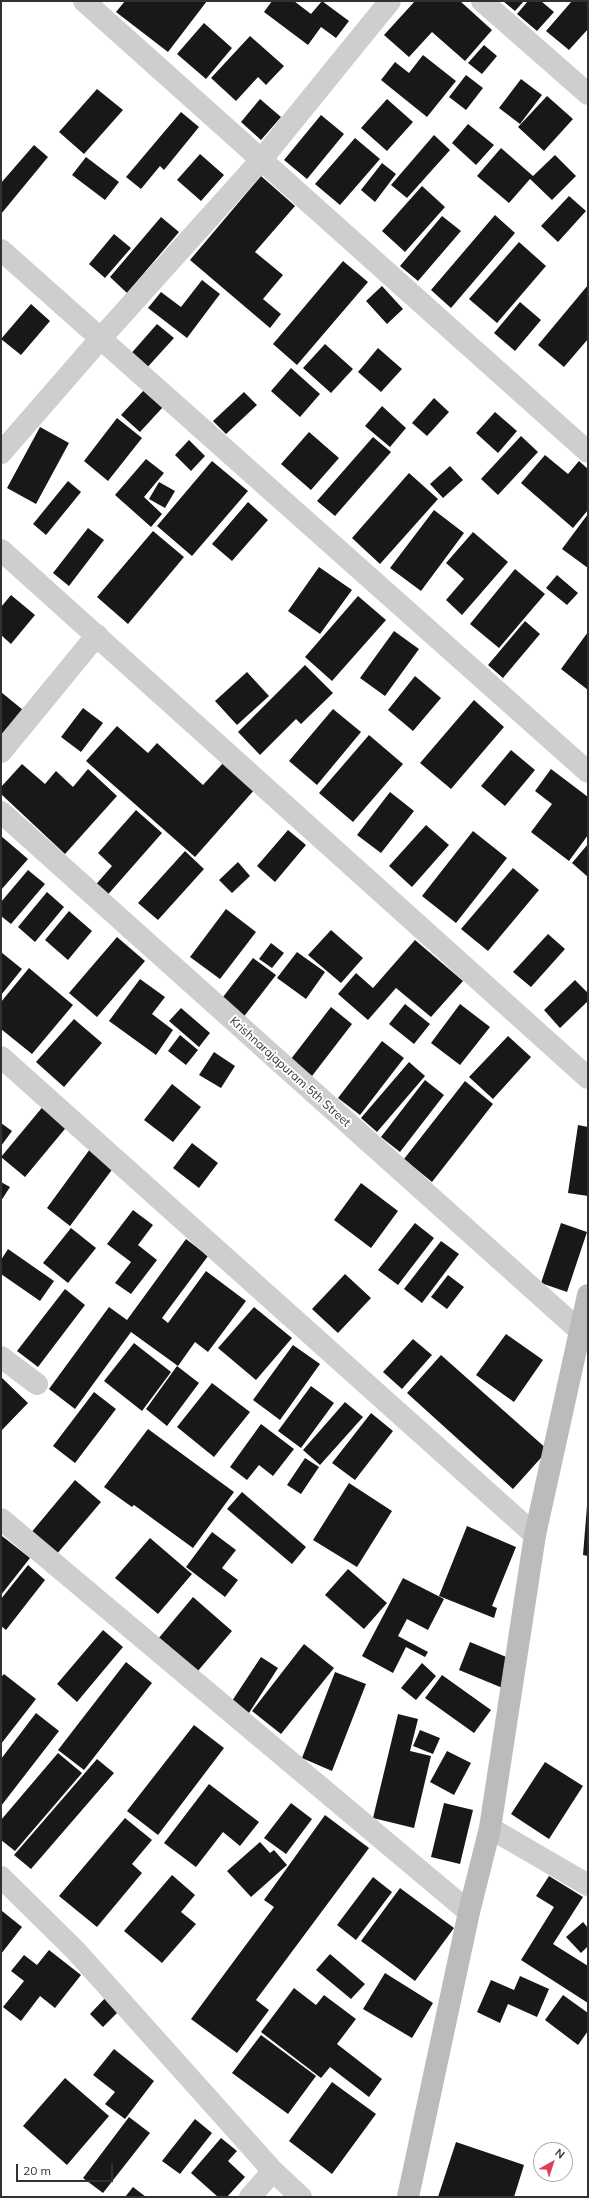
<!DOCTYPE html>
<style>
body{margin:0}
#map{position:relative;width:589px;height:2198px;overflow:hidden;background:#fff;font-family:Mulish,sans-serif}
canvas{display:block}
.frame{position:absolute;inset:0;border:2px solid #313131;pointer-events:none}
.north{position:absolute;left:533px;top:2142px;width:40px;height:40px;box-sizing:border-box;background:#fff;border:1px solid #adadad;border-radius:50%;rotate:39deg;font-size:11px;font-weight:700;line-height:16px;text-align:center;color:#313131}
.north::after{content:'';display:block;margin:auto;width:14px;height:18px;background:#dc3e5e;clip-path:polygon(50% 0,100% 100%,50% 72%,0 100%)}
.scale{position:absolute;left:16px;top:2164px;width:97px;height:18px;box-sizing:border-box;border:2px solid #313131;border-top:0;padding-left:5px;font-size:12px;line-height:14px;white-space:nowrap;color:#313131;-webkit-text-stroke:3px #fff;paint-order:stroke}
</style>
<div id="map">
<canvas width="589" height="2198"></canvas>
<div class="frame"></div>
<div class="north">N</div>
<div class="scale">20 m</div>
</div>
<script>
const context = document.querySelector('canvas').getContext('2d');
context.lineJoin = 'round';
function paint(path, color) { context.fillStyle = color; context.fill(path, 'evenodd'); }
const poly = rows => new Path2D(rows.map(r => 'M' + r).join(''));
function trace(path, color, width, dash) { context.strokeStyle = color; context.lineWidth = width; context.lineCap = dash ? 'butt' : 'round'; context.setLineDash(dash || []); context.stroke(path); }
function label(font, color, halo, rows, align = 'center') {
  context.font = font + ' Mulish,sans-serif'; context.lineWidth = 4; context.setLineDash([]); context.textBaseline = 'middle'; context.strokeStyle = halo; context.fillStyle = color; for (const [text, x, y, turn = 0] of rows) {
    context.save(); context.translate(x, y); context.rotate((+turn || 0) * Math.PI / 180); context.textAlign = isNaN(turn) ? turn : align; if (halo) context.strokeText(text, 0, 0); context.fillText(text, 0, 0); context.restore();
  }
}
paint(poly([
 [125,1,207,1,168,52,116,12],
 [272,1,294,1,311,14,322,1,349,21,336,38,321,27,308,45,264,12],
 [415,1,460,1,492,30,465,61,432,32,409,57,384,35],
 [503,1,524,1,515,11],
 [528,1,541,1,554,12,537,31,517,14],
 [572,1,588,1,588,29,569,50,546,31],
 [204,23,232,48,206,79,177,54],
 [250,36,284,66,266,85,258,77,236,101,211,78],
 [484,45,497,56,482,74,468,63],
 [423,55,456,81,427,117,381,80,395,62,409,73],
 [466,75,483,88,466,110,449,97],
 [521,79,542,95,520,124,499,108],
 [97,89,123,110,84,154,59,132],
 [547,96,573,119,544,151,518,127],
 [260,99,281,117,261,140,241,122],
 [387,99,413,122,387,151,361,128],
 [181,112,199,127,164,170,160,166,141,189,126,177],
 [321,115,344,134,307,179,284,160],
 [468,124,494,145,476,165,452,143],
 [434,135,450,150,407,198,391,185],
 [355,138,380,159,340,205,315,184],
 [34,145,48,157,1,214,1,183],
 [501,148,533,176,555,155,576,176,552,200,530,179,509,203,477,176],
 [200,154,224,175,201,201,177,180],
 [86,157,119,182,105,200,72,175],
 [382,163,396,174,375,202,361,190],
 [261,176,295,206,255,252,283,275,263,299,281,314,270,328,190,260],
 [422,186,445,207,405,252,382,231],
 [569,196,586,211,558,242,541,226],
 [495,215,515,233,451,308,431,290],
 [442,216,461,231,418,281,400,266],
 [161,217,179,232,127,293,110,277],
 [114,234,131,248,105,278,89,264],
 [519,242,546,266,497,323,469,299],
 [343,261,368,282,297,365,273,344],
 [202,280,220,294,187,338,148,308,161,292,181,307],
 [588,285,588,339,564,367,538,345],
 [382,286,403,309,387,324,366,301],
 [520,302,541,320,515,351,494,333],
 [31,304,50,321,21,355,1,339],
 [157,324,174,338,144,371,128,357],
 [325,344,353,369,331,393,303,368],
 [378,348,402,369,381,392,358,372],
 [291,368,320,394,300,417,271,391],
 [144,390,163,407,140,432,121,415],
 [244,392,257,405,226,434,213,421],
 [434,398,449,412,427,436,412,423],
 [382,406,406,428,390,447,365,426],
 [495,412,517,431,498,453,476,433],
 [117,418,142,438,108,481,84,461],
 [40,427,69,443,36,504,7,488],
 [309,432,339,458,311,490,281,464],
 [521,436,538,452,498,495,481,479],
 [373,437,391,452,335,516,317,501],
 [189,440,205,456,191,471,175,455],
 [545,455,568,474,579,461,588,469,588,510,573,528,521,483],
 [146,459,164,473,144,497,162,514,151,527,115,495],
 [212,461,248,491,192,556,157,526],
 [450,466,463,480,443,498,430,484],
 [409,473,438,499,380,564,352,538],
 [68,481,81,492,46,535,33,524],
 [159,482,175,491,165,508,149,499],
 [248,502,268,520,232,561,212,544],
 [434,510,464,533,421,591,390,568],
 [588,514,588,568,562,549],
 [88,528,104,540,69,586,53,573],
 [153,531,184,557,128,624,97,597],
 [473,532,508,562,462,615,446,600,464,579,446,563],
 [319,567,352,590,320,634,288,611],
 [515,569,545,594,499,648,470,624],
 [557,575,578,593,567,605,546,588],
 [11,595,35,615,11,644,1,635,1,607],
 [358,596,386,620,332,681,305,657],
 [525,621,540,634,503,678,488,665],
 [394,631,419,649,385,696,360,678],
 [588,632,588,690,561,669],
 [305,665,333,693,301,724,296,719,260,755,238,732],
 [247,672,269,696,237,725,215,701],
 [415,676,441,698,413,731,388,710],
 [1,692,23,710,1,735],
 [474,700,504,727,451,789,420,763],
 [83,708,103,723,81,752,61,737],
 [333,709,361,732,317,785,289,761],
 [117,726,148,753,157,743,203,785,224,762,255,789,195,857,86,761],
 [369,735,403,764,353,822,319,793],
 [511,750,535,770,505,806,481,786],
 [22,764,45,784,56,771,73,787,88,769,117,796,65,854,1,794,1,787],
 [551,769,588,797,588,835,569,861,531,832,552,804,535,791],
 [390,792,414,811,381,853,357,835],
 [136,810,162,833,104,899,92,889,112,866,98,853],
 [426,825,449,845,412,887,389,866],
 [288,830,306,845,275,882,257,866],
 [473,831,507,858,456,923,422,896],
 [1,836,28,859,1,890],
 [588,844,588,877,572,863],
 [185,851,204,869,158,920,138,903],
 [238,862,250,876,232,893,219,880],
 [513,868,539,890,488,951,461,929],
 [28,870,45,884,11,924,1,916,1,902],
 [47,892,64,907,35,942,18,927],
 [226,909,256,932,220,979,190,957],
 [69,911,92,931,68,960,45,940],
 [331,930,363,958,341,983,308,955],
 [548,934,565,949,531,987,513,972],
 [117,937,145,961,97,1017,69,993],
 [415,940,463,981,431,1017,396,988,368,1020,338,994,356,973,373,988],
 [271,943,284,953,272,968,259,959],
 [1,952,22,969,1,995],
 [297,952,325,972,306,999,277,978],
 [253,958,276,975,242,1019,220,1001],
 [29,968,73,1005,32,1054,1,1029,1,1002],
 [140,979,165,997,152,1014,173,1030,156,1055,109,1021],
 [575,980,588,993,588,1001,560,1028,544,1010],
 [405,1004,430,1024,414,1044,389,1024],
 [460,1004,490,1027,460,1065,431,1043],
 [331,1007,352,1024,312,1076,291,1059],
 [181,1008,210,1033,199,1047,169,1021],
 [74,1019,102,1043,64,1087,36,1062],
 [180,1035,198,1050,186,1065,168,1051],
 [508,1036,531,1057,493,1099,469,1077],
 [382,1041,404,1058,360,1115,338,1098],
 [214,1052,235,1066,221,1088,199,1075],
 [409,1062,425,1076,377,1132,361,1118],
 [425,1080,444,1095,400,1152,381,1137],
 [465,1081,493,1104,432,1182,404,1159],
 [172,1084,201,1107,173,1142,144,1120],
 [45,1104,69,1124,25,1177,1,1157],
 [1,1123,12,1131,1,1146],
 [578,1125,588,1127,588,1196,568,1193],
 [192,1143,218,1163,199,1188,173,1168],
 [90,1149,114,1167,70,1226,47,1208],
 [1,1182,10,1187,1,1201],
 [361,1183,398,1211,371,1248,334,1220],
 [133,1210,153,1225,138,1245,157,1260,131,1294,115,1283,131,1262,107,1244],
 [415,1223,434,1238,398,1285,378,1270],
 [561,1223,587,1232,567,1292,541,1283],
 [71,1228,96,1248,68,1283,43,1263],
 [186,1239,208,1256,162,1318,168,1323,206,1271,246,1301,208,1352,195,1342,178,1366,131,1332,75,1409,49,1389,109,1307,127,1320],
 [441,1241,459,1254,422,1303,404,1289],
 [8,1249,54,1281,40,1301,1,1274,1,1260],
 [345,1274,371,1298,338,1333,312,1309],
 [448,1275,464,1287,447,1309,431,1297],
 [65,1289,85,1305,38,1367,17,1351],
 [254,1307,292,1338,256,1380,218,1348],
 [506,1334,543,1360,514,1402,476,1375],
 [413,1339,432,1355,402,1389,383,1372],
 [134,1343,171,1372,142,1411,104,1381],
 [293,1345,320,1364,280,1420,253,1400],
 [441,1355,548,1450,513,1489,407,1393],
 [177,1366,199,1383,167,1426,146,1409],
 [1,1377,28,1403,2,1430,1,1429],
 [212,1383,250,1412,214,1457,177,1427],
 [311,1386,334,1403,301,1448,278,1431],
 [94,1392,116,1409,75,1463,53,1446],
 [345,1402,363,1417,320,1465,303,1450],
 [371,1413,393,1431,355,1480,332,1463],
 [261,1424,294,1449,273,1476,259,1465,247,1480,230,1467],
 [148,1429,234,1492,193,1548,134,1505,132,1507,104,1487],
 [305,1458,319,1467,301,1494,287,1485],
 [75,1480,101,1502,56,1555,30,1534],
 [349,1483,392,1511,357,1567,313,1540],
 [242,1492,306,1547,292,1564,227,1509],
 [587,1506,588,1506,588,1556,583,1555],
 [467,1526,516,1547,492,1606,497,1608,494,1618,439,1596],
 [212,1532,236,1550,222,1568,238,1580,225,1597,186,1567],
 [2,1536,30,1558,1,1595,1,1538],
 [150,1538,192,1574,158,1614,115,1578],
 [28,1565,45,1580,6,1630,1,1626,1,1599],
 [348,1569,387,1603,364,1629,325,1595],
 [403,1578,444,1599,428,1630,407,1619,398,1636,428,1652,425,1657,406,1647,393,1673,362,1656],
 [193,1597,232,1631,197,1672,158,1639],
 [103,1630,123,1647,77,1702,57,1684],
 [470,1642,516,1661,505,1689,459,1670],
 [304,1644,334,1668,281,1734,252,1711],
 [261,1657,278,1668,249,1713,232,1701],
 [126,1662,152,1683,84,1770,58,1750],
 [422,1663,436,1676,416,1700,401,1688],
 [335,1672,366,1684,332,1771,302,1758],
 [4,1674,36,1699,1,1744,1,1677],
 [442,1675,491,1710,474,1733,425,1698],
 [36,1713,59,1731,1,1806,1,1759],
 [398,1714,418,1719,410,1751,431,1756,414,1828,373,1818],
 [194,1725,224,1748,158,1835,127,1811],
 [420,1730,440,1738,433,1754,413,1746],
 [447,1751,471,1763,454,1795,430,1782],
 [58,1753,82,1773,15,1851,1,1840,1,1820],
 [97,1759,114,1773,31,1869,14,1855],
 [545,1762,583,1786,549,1839,511,1814],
 [209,1784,259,1822,240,1846,223,1832,196,1867,164,1843],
 [291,1803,312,1819,286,1854,264,1838],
 [444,1803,473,1810,460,1864,431,1857],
 [325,1815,369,1848,256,2000,269,2010,237,2053,191,2019,274,1907,264,1900],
 [125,1818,152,1840,132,1864,142,1873,97,1927,59,1896],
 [260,1842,270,1853,274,1850,287,1865,251,1897,227,1871],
 [172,1875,195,1895,181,1912,196,1924,162,1963,124,1931],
 [549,1876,583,1897,553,1944,588,1966,588,2003,521,1960,554,1907,536,1896],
 [373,1877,392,1892,356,1940,337,1925],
 [400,1888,454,1928,415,1981,361,1941],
 [2,1911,22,1927,1,1954,1,1912],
 [583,1922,588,1928,588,1946,581,1953,566,1937],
 [49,1950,81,1975,55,2008,40,1996,21,2021,3,2007,24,1981,11,1971,24,1955,37,1965],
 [330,1954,365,1984,351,1999,316,1970],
 [385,1973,433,2003,412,2038,363,2009],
 [520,1976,549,1989,537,2017,508,2004,500,2023,477,2012,491,1980,514,1990],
 [294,1988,316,2005,324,1995,356,2019,337,2044,382,2079,369,2097,330,2067,321,2078,261,2032],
 [108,1995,122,2008,103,2027,90,2014],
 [563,1995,588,2013,588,2031,578,2045,545,2020],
 [261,2035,316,2076,288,2114,232,2073],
 [114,2049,154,2081,125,2119,105,2104,115,2092,93,2075],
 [65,2078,109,2116,67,2165,23,2126],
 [332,2082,376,2114,332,2174,289,2141],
 [129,2117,150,2133,103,2193,83,2178],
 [195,2119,212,2133,180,2174,162,2161],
 [221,2138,237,2151,228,2161,245,2177,227,2197,218,2197,191,2173],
 [456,2142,524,2165,514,2197,438,2197],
 [133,2187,146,2197,125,2197]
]), '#181818');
trace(poly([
 [84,1,588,452],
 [482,1,588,94],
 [1,250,588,772],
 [1,453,101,338,261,160,390,1],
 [1,550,588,1078],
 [1,752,97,635],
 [1,812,580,1331,588,1334],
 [1,1057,535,1535],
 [1,1357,37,1384],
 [1,1519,469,1912],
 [490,1828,588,1885],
 [1,1877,76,1951,273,2171,301,2197],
 [250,2197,273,2171]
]), '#cecece', 22);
trace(poly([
 [408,2197,469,1912,490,1828,535,1535,588,1295]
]), '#bbb', 22);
label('12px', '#313131', '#fff', [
 ["Krishnarajapuram 5th Street",290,1072,42]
]);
</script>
